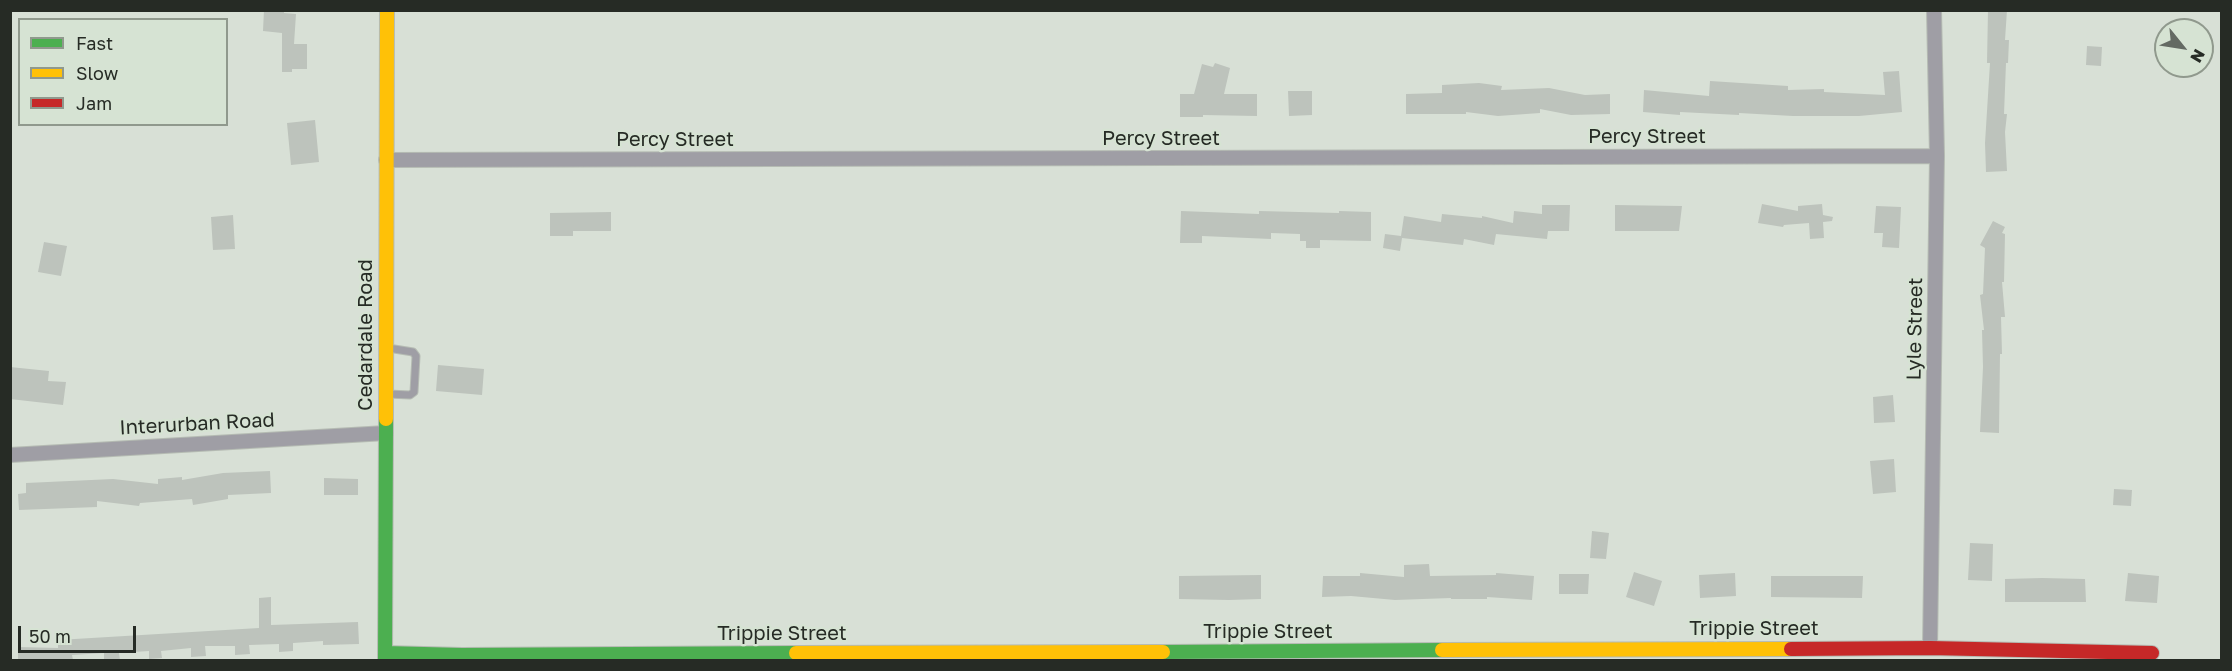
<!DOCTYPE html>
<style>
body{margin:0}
#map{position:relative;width:2232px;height:671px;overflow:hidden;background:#d8e0d6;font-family:"Golos Text",sans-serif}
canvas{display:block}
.frame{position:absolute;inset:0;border:12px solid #262b25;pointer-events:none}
.legend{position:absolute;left:18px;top:18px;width:210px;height:108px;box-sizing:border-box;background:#d6e3d3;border:2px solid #90998d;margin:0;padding:8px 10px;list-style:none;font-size:18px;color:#262b25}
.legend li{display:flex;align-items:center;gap:12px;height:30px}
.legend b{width:30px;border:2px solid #90998d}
.north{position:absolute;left:2154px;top:18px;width:60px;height:60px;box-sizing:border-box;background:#d6e3d3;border:2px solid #90998d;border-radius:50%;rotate:120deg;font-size:16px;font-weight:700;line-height:24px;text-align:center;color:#262b25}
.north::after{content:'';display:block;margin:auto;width:21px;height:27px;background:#646a63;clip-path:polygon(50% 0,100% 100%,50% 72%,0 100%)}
.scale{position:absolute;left:18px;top:626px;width:118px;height:27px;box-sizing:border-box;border:3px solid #262b25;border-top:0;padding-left:8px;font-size:18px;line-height:21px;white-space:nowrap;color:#262b25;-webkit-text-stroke:4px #d6e3d3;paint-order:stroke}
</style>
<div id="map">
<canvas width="2232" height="671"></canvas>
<div class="frame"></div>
<ul class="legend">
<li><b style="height:8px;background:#4caf50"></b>Fast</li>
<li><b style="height:8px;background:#ffc107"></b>Slow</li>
<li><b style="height:8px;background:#c62828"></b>Jam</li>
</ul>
<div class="north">N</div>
<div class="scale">50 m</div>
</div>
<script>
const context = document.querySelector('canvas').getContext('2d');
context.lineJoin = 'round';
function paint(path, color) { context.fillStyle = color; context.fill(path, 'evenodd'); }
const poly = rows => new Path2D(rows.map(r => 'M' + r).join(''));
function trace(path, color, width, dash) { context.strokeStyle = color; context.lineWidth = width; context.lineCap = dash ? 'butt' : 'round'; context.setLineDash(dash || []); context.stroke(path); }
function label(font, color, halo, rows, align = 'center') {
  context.font = font + ' "Golos Text",sans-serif'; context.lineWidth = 4.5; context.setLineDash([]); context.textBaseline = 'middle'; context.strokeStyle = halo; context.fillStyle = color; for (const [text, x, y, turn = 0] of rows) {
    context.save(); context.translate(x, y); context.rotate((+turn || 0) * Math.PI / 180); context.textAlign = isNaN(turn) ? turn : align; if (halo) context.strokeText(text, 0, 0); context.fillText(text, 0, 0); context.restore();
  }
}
paint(poly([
 [264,10,284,10,284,13,296,14,294,44,307,44,307,69,292,69,292,72,282,72,282,33,263,31],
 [1988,10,2007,10,2005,40,2009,40,2008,63,2006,63,2004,114,2007,114,2005,132,2007,171,1986,172,1985,143,1990,63,1987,63],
 [2087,46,2102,47,2101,66,2086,65],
 [1215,63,1230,68,1224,94,1257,94,1257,116,1203,115,1203,117,1180,117,1180,94,1194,94,1202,64,1213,67],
 [1899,71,1902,112,1859,116,1793,116,1739,113,1739,115,1680,112,1680,115,1643,112,1644,90,1709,96,1710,81,1788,86,1788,90,1824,89,1824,92,1885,95,1883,72],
 [1479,83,1502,86,1501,90,1549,88,1585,95,1610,94,1610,114,1571,115,1540,109,1540,113,1498,116,1466,112,1466,114,1406,114,1406,94,1442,93,1442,85],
 [1288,91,1312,91,1312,115,1289,116],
 [315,120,319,162,291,165,287,123],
 [1762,204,1798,211,1798,206,1822,204,1823,215,1833,217,1832,221,1823,222,1824,238,1810,239,1809,223,1784,225,1783,227,1758,223],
 [1542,205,1570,205,1569,231,1548,231,1547,239,1496,234,1494,245,1464,239,1463,245,1402,238,1400,251,1383,248,1385,234,1401,236,1404,216,1441,222,1442,214,1482,218,1482,216,1513,223,1514,211,1542,214],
 [1615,205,1682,206,1679,231,1615,231],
 [1876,206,1901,207,1899,248,1882,247,1883,233,1874,233],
 [1181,211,1259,214,1259,211,1339,213,1339,211,1371,212,1371,241,1320,240,1320,248,1306,248,1306,241,1300,241,1300,234,1271,233,1271,239,1202,236,1202,243,1180,243],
 [611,212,611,231,573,231,573,236,550,236,550,213],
 [233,215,235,249,213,250,211,217],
 [1993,221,2005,227,2002,233,2005,234,2004,282,2002,282,2005,317,2001,317,2002,354,2000,354,1999,433,1980,432,1983,367,1982,330,1984,330,1980,295,1983,294,1985,248,1980,245],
 [44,242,67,246,61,276,38,272],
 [438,365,484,369,482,395,436,391],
 [10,367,49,371,48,381,66,382,63,405,10,399],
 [1893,395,1895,422,1874,423,1873,397],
 [1894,459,1896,492,1873,494,1870,461],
 [270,471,271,493,228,495,228,499,193,505,192,499,140,503,139,506,97,501,97,507,19,510,18,494,26,493,26,483,113,479,158,484,158,479,182,477,182,480,223,473],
 [324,478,358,479,358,495,324,495],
 [2114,489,2132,490,2131,506,2113,505],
 [1592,531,1609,533,1606,559,1590,558],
 [1970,543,1993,544,1992,581,1968,580],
 [1429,564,1430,576,1496,575,1496,573,1534,576,1532,600,1487,597,1487,599,1451,599,1451,598,1395,600,1351,596,1322,597,1323,576,1360,576,1360,573,1404,577,1404,565],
 [1634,572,1662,581,1654,606,1626,597],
 [1735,573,1736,596,1700,598,1699,575],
 [2128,573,2159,576,2157,603,2125,601],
 [1559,574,1589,574,1588,594,1559,594],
 [1261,575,1261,599,1229,600,1179,599,1179,576],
 [1771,576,1863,576,1862,598,1771,597],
 [2042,578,2085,579,2086,602,2005,602,2005,579],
 [271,597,271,625,358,622,359,644,323,645,323,641,293,643,293,651,279,652,279,644,249,645,250,654,235,655,235,646,205,646,206,656,191,657,191,648,161,651,162,658,149,659,149,651,119,653,120,660,104,660,104,653,72,655,73,660,18,660,18,647,58,648,58,640,259,628,259,598]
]), '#bdc3bc');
const lane = poly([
 [388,394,410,395,414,392,416,356,413,352,388,348]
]);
const street = poly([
 [386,160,1937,156],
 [10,455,386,433],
 [1930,648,1937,156,1934,10]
]);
const fast = poly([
 [1163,652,1442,650],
 [385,653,462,655,796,653],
 [385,660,386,419]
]);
const slow = poly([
 [386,419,387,10],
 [1442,650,1791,649],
 [796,653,1163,652]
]);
const jam = poly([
 [1791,649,1930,648,2152,653]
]);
trace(lane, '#b5bbb3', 9);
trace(street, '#b5bbb3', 16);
trace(fast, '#b5bbb3', 16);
trace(slow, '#b5bbb3', 16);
trace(jam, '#b5bbb3', 16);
trace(lane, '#9f9ea5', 7);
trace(street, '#9f9ea5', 14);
trace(fast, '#4caf50', 14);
trace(slow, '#ffc107', 14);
trace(jam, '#c62828', 14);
label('20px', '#262b25', '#d6e3d3', [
 ["Percy Street",1647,137],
 ["Percy Street",1161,139],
 ["Percy Street",675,140],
 ["Lyle Street",1915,329,-89],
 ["Cedardale Road",366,335,-90],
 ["Interurban Road",197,424,-3],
 ["Trippie Street",1754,629],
 ["Trippie Street",1268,632],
 ["Trippie Street",782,634]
]);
</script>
